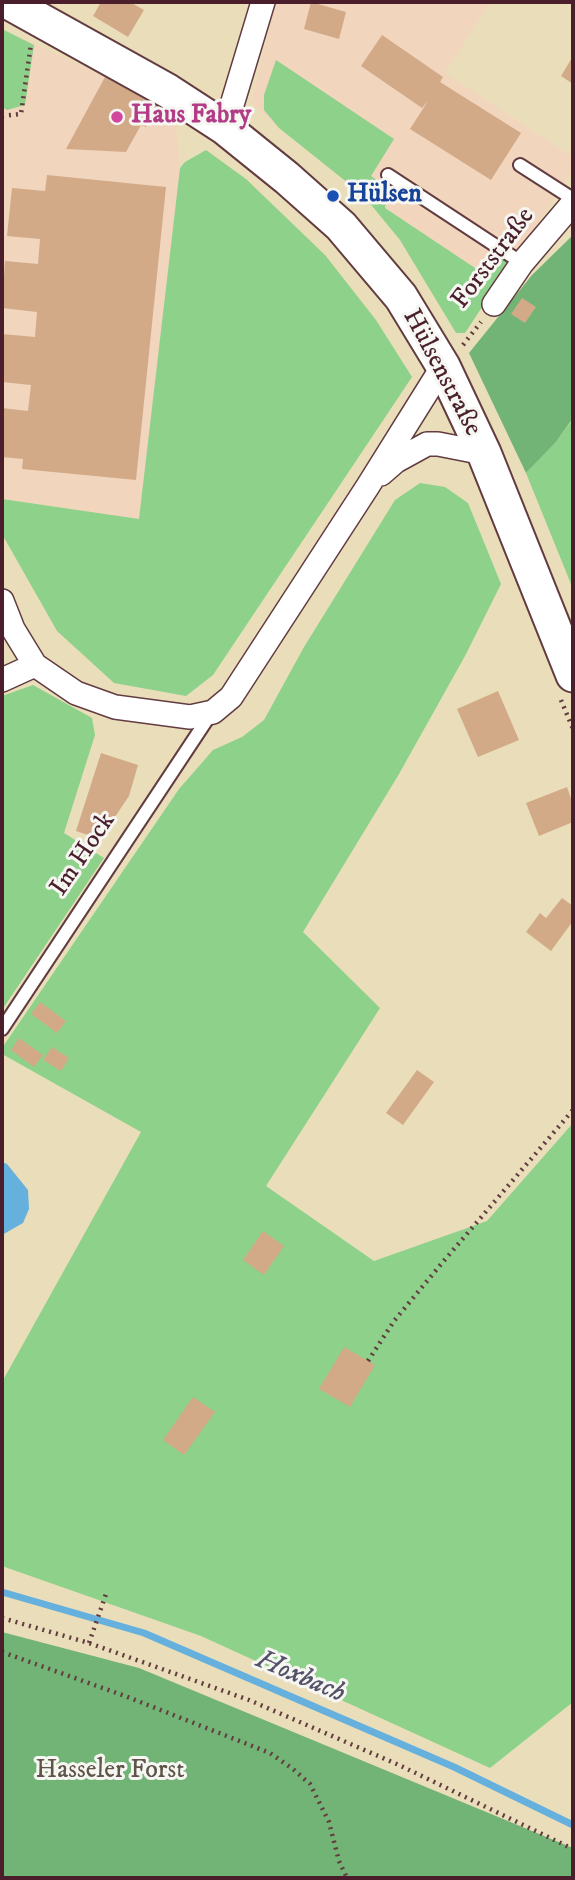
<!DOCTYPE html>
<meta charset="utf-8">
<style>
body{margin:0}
#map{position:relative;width:575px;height:1880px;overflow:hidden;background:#eadeba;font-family:"IM FELL DW Pica",serif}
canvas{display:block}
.frame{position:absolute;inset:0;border:4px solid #4a1f2b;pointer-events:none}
</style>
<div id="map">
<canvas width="575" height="1880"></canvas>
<div class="frame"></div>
</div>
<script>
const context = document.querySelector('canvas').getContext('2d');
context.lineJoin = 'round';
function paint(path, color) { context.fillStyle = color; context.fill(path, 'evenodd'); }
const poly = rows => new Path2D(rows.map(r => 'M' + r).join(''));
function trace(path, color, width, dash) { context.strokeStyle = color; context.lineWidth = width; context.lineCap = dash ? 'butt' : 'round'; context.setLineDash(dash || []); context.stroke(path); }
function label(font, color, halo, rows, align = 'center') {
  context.font = font + ' "IM FELL DW Pica",serif'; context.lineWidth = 6; context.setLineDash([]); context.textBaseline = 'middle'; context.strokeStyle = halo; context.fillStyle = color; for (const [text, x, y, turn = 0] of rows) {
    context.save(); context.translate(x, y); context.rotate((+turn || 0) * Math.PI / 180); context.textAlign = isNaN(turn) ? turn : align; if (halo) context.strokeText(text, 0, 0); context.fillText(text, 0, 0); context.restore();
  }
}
paint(poly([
 [276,2,490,2,445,73,573,157,573,170,465,333,456,333,400,240,363,195,279,128,251,103],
 [2,29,131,88,175,115,180,168,139,519,2,499]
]), '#f1d5bd');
paint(poly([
 [2,29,34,45,25,105,7,110,2,107],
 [276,60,394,139,371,176,389,189,385,208,478,270,491,252,511,263,465,333,456,333,400,240,363,195,279,128,264,110,264,95],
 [206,150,246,179,325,255,376,320,412,377,213,675,186,696,114,683,57,631,2,534,2,499,139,519,180,168,185,162],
 [573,419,573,589,526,473,556,442],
 [420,483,445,487,468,503,501,584,465,656,399,774,303,932,380,1008,266,1186,374,1261,487,1221,573,1123,573,1702,490,1768,201,1636,2,1566,2,1382,141,1132,2,1054,2,1048,179,789,213,750,242,737,264,720,304,647,395,500],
 [33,685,92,718,95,735,64,833,104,858,2,1010,2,696]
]), '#8dd18a');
paint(poly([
 [573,235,573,418,556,442,526,473,469,353,532,275],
 [2,1632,139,1668,573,1848,573,1878,2,1878]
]), '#72b376');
paint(poly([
 [2,1162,7,1164,28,1190,29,1209,23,1223,2,1235]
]), '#66b0de');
trace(poly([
 [2,1592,144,1633,454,1767,573,1825]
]), '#66b0de', 7);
paint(poly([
 [101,2,130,2,144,10,128,37,93,16],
 [311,2,346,12,339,39,304,29],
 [382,35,443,77,440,82,521,133,491,180,410,129,428,101,422,108,361,66],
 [573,56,573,84,561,76],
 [105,77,157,106,146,127,141,125,126,152,66,149],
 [47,175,166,187,136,480,22,469,23,459,2,457,2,408,28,411,31,385,2,382,2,334,35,337,37,312,2,308,5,261,38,264,40,239,7,236,12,188,45,191],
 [522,298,536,307,525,323,511,314],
 [498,691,519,740,478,757,457,709],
 [101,753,138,765,129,796,100,839,76,831],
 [567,787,573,804,573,822,539,836,526,803],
 [562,898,573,906,573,921,551,951,526,932,540,913,546,918],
 [40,1002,66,1021,57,1033,31,1014],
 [19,1038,43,1055,34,1067,11,1050],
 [52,1047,69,1058,61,1071,43,1060],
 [417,1070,434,1082,403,1125,386,1113],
 [263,1231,284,1246,264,1275,243,1260],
 [344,1347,375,1365,350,1407,319,1389],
 [193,1397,215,1412,184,1455,163,1440]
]), '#d2aa88');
const lane = poly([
 [520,165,573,199],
 [388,175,522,263],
 [2,1029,212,712]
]);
const street = poly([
 [225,128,263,2],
 [494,304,522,263,573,203],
 [381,474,396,461,427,444,438,444,484,453],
 [2,601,13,629,35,665,76,693,115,707,190,717,213,712,231,697,368,486,443,366],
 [2,680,35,665]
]);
const secondary = poly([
 [8,2,168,91,225,128,287,178,341,226,401,297,443,366,484,453,573,675]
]);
trace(lane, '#623c40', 16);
trace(street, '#623c40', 26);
trace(secondary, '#623c40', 37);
trace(poly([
 [2,116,21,114,31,44],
 [463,345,481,322],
 [561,700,573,729],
 [368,1361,394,1321,442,1263,573,1110],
 [2,1618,89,1643,249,1700,399,1765,573,1849],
 [89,1643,106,1594],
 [2,1652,125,1696,270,1753,293,1769,310,1784,329,1822,339,1861,347,1878]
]), '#623c40', 4.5, [2, 5]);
trace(lane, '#fff', 12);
trace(street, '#fff', 23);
trace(secondary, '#fff', 33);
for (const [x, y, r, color] of [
 [117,117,7,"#d1479c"],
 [333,196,7,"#1a4fb4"]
]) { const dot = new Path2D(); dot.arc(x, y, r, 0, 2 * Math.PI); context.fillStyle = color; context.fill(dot); trace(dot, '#f6f6f2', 2.5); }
label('bold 26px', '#b23c85', '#f6f6f2', [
 ["Haus Fabry",131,117]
], 'left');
label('bold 26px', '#164399', '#f6f6f2', [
 ["Hülsen",347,196]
], 'left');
label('26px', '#4a1f2b', '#f6f6f2', [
 ["Forststraße",494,259,-53],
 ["Hülsenstraße",441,373,62],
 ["Im Hock",84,855,-56]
]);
label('26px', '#5e5448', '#f6f6f2', [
 ["Hasseler Forst",110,1772]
]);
label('italic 28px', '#54526a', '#f6f6f2', [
 ["Hoxbach",300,1678,23]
]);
</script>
